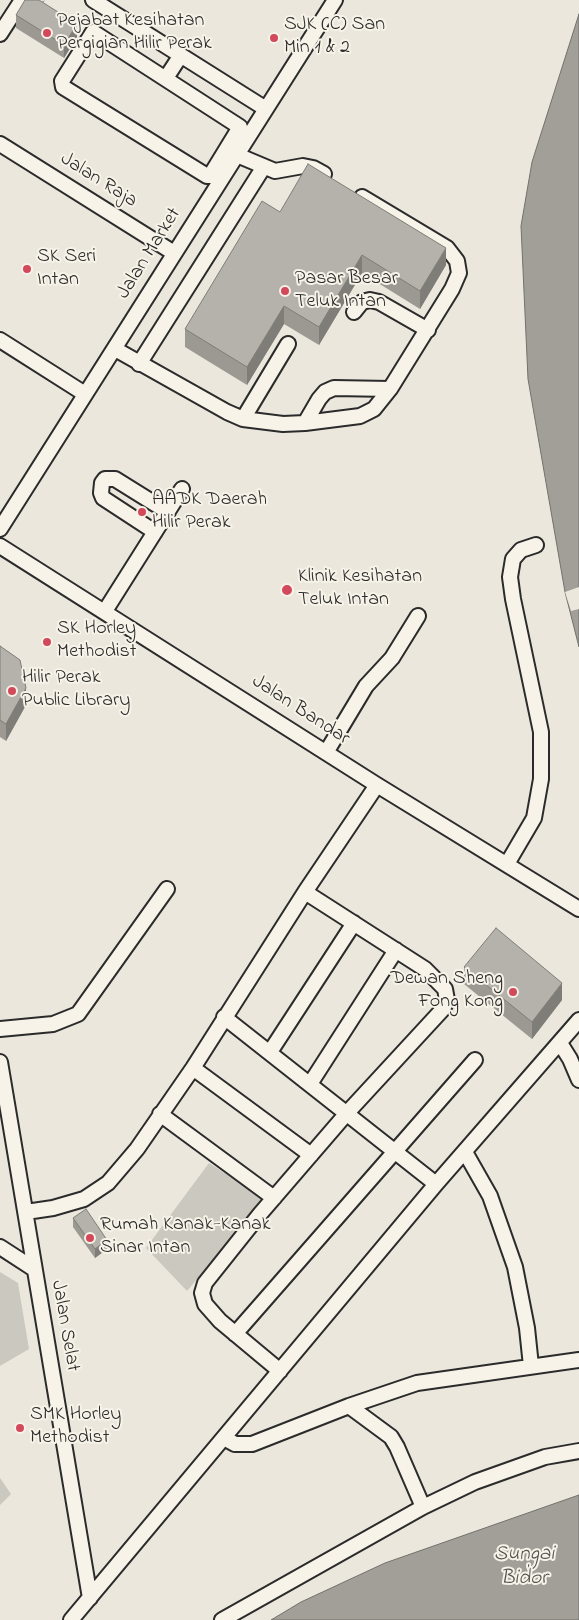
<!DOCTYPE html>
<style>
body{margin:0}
canvas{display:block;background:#ebe7dd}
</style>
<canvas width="579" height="1620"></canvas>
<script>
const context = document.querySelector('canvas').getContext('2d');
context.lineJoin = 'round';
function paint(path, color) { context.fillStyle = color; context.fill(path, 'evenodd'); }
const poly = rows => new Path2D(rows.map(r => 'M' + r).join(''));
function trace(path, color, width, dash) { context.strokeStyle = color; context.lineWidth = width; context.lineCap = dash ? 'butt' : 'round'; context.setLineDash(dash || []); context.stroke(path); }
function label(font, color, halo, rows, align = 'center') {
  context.font = font + ' "Indie Flower",sans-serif'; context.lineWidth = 4; context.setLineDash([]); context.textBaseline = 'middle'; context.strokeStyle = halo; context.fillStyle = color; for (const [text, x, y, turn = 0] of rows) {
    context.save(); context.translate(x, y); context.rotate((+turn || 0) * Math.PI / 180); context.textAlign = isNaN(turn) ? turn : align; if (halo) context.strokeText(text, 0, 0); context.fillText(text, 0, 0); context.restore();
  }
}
paint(poly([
 [209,1163,261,1197,262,1203,187,1291,146,1248],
 [0,1272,18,1283,29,1349,0,1366],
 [0,1478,11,1494,0,1505]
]), '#cbc8bf');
const water = poly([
 [579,14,579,647,565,592,528,379,521,226,532,162,579,14],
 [579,1495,579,1620,271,1620,301,1602,385,1563,579,1495]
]);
paint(water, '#a29f98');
trace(water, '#72716c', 1);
paint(poly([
 [579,587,579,609,571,611,565,592]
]), '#ebe7dd');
const minor = poly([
 [93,0,266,109],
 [93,32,240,127,210,176,207,176,63,87,62,81,93,32],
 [0,34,22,0],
 [166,78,181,55],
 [0,144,174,253],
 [237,155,275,171,303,166,313,168,324,174],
 [354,312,362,302,370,300,379,302,428,330],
 [0,340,85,394],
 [115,349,227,412,243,419,283,424,305,423,360,416,374,409,390,389,452,289,459,273,457,261,447,248,362,197],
 [139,364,263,168],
 [243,419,288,344],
 [305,423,319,399,325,392,334,388,390,389],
 [0,529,335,0],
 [155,532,103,498,101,493,102,483,105,479,115,479,168,512],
 [0,546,377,785,579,909],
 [105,611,182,489],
 [327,751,366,686,392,658,418,616],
 [507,864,534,818,541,779,541,732,513,599,510,577,513,559,521,550,536,545],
 [224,1017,436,1184],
 [0,1029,53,1024,78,1014,167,889],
 [560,1043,570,1059,579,1080],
 [270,1052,354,923],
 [0,1062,90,1598],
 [193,1068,311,1155],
 [310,1084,396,950],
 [160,1114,274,1198],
 [465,1152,490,1196,515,1267,527,1328,531,1366],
 [26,1212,53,1208,84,1199,108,1183,137,1149,193,1068,305,892,377,785],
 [0,1247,34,1269],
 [235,1334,475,1060],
 [280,1371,220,1321,205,1304,202,1293,205,1283,260,1214,347,1113,443,1009,447,1000,445,989,425,969,305,892],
 [349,1406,391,1437,397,1447,423,1507],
 [224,1438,235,1444,252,1444,349,1406,417,1383,579,1360],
 [71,1620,436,1184,579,1020],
 [222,1620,423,1507,475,1482,545,1457,579,1451]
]);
trace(minor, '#2b2b2b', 18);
trace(minor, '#f7f3e8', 14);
paint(poly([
 [45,0,43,3,77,37,64,58,16,28,16,15],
 [280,212,446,265,420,309,362,273,319,345,284,324,247,385,185,347,185,329],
 [0,646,26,705,6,741,0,737],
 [464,967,562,1000,532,1039,464,984],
 [73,1218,107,1249,95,1258,73,1227]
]), '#9c9993');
paint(poly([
 [77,24,77,37,64,58,64,45],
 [446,248,446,265,420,309,420,291],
 [362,255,362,273,319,345,319,327],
 [284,306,284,324,247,385,247,367],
 [26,688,26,705,6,741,6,724],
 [562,983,562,1000,532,1039,532,1022],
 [107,1240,107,1249,95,1258,95,1249]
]), '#7f7d78');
const building = poly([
 [25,0,39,0,77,24,64,45,16,15,25,0],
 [308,164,446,248,420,291,362,255,319,327,284,306,247,367,185,329,262,201,280,212,308,164],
 [0,646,20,660,26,688,6,724,0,720,0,646],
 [496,928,562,983,532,1022,464,967,496,928],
 [86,1209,107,1240,95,1249,73,1218,86,1209]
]);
paint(building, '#b5b2ab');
trace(building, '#7f7d78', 1);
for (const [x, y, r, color] of [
 [47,33,5,"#d1495b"],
 [274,38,5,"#d1495b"],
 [27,269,5,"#d1495b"],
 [285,291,5,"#d1495b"],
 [142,512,5,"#d1495b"],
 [287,590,6,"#d1495b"],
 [47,642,5,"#d1495b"],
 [12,691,5,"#d1495b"],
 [513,992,5,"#d1495b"],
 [90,1238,5,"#d1495b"],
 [20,1428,5,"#d1495b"]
]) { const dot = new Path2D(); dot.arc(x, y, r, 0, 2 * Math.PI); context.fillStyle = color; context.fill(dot); trace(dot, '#f7f3e8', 2); }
label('20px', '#2b2b2b', '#f7f3e8', [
 ["Pejabat Kesihatan",57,22],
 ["Pergigian Hilir Perak",57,45],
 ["SJK (C) San",284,26],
 ["Min 1 & 2",284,49],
 ["SK Seri",37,258],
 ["Intan",37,281],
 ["Pasar Besar",295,280],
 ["Teluk Intan",295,303],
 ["AADK Daerah",152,501],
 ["Hilir Perak",152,524],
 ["Klinik Kesihatan",298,578],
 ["Teluk Intan",298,601],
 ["SK Horley",57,630],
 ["Methodist",57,653],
 ["Hilir Perak",22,679],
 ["Public Library",22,702],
 ["Dewan Sheng",503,980,"right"],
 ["Fong Kong",503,1003,"right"],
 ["Rumah Kanak-Kanak",100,1226],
 ["Sinar Intan",100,1249],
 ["SMK Horley",30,1416],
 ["Methodist",30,1439]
], 'left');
label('20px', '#2b2b2b', '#f7f3e8', [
 ["Jalan Raja",98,181,32],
 ["Jalan Market",150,254,-58],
 ["Jalan Bandar",300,711,33],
 ["Jalan Selat",64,1326,80]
]);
label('italic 21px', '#555451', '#f7f3e8', [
 ["Sungai",524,1556],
 ["Bidor",524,1580]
]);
</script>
